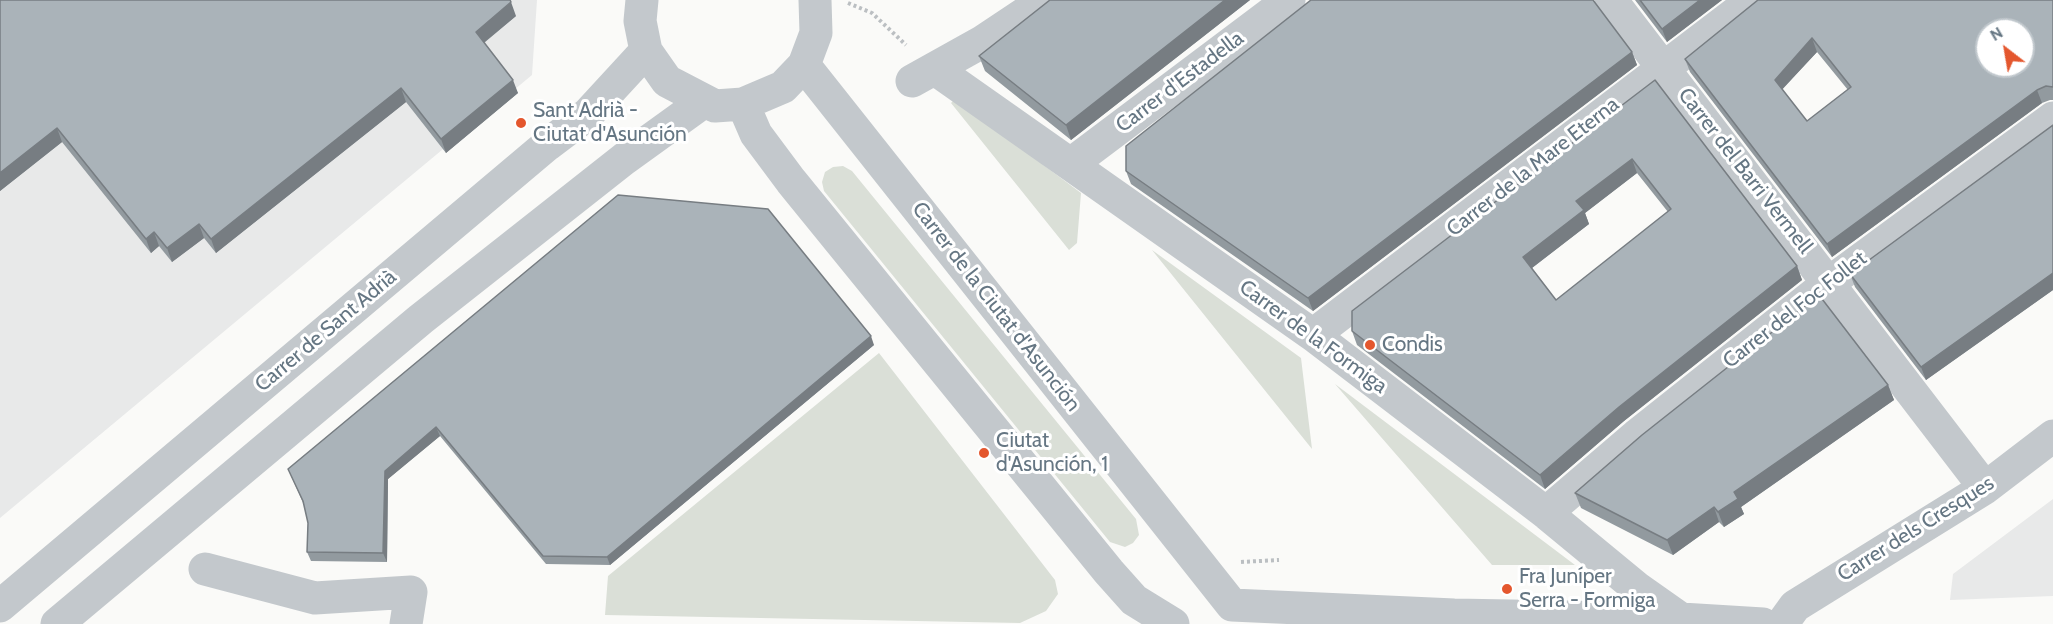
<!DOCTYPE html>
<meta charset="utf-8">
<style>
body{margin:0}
#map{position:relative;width:2053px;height:624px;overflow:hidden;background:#fafaf8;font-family:Cabin,sans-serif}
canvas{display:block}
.north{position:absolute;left:1975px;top:18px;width:60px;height:60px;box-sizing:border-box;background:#fff;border:2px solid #c1c8cd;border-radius:50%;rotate:329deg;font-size:16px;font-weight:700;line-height:24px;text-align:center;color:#657683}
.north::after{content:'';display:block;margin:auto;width:21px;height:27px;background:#e4572e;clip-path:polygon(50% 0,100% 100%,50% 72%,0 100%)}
</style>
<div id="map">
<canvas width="2053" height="624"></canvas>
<div class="north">N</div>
</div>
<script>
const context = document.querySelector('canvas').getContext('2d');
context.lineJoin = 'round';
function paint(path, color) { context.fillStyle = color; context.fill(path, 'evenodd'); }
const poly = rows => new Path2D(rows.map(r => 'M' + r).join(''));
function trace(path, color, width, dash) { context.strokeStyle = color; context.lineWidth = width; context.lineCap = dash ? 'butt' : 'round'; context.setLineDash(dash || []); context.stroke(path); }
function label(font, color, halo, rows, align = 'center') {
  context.font = font + ' Cabin,sans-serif'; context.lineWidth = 6; context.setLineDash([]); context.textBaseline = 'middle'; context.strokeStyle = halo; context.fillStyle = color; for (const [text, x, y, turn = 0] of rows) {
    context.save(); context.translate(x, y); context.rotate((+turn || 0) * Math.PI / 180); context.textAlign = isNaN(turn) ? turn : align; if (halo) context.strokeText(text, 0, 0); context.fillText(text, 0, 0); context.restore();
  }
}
paint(poly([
 [0,0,537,0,532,75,0,518],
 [2053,499,2053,596,1950,600,1953,574]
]), '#e8e9e9');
paint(poly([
 [955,99,1081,193,1077,243,1069,250,951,103],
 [843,166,852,171,1136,519,1139,535,1133,543,1125,547,1110,542,824,191,822,182,825,172,833,167],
 [1152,250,1301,358,1312,449],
 [879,353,1055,580,1058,594,1046,611,1020,623,605,615,608,576],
 [1335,384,1575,565,1492,565]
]), '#dadfd7');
trace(poly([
 [848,3,872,13,906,45],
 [1241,562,1279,560]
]), '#bbbfc2', 4, [3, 3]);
trace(poly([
 [642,0,640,21,646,51,667,81,715,106,743,104,783,87,804,65,816,33,815,0],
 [1611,0,1985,488],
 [804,65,1232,605,1454,615,1681,619,1763,624],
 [935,69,1313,335,1546,513,1637,588,1681,619],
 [912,81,982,42,1045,0],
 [743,104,756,134,791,181,1109,572,1134,600,1173,624],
 [1071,164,1289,0],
 [1313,335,1753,0],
 [1546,513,1636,436,1830,282,2053,118],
 [205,569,315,598,411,592,406,624],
 [0,606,547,145,588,114,646,51],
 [57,624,421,319,624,159,703,102],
 [1782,624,1795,606,1985,488,2053,436]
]), '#c3c8cc', 33);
paint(poly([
 [0,0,516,16,484,43,518,93,446,153,406,102,216,253,204,238,172,262,159,246,151,253,62,142,0,191],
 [1050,0,1250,0,1071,140,985,71,979,56],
 [1635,0,1722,0,1667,42],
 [2053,0,2053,100,2050,100,2042,103,1832,257,1690,72,1685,59],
 [1817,52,1848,90,1807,121,1782,89],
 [1632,52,1637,65,1313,311,1131,184,1126,171],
 [1655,80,1797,266,1802,280,1624,421,1545,489,1357,345,1352,331],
 [1637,173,1668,212,1556,300,1532,268,1589,224,1585,213],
 [2053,125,2053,290,1926,380,1855,287,1850,274],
 [618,195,874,345,610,565,546,564,440,436,388,479,387,562,311,561,307,552,308,523,304,505,288,469],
 [1888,385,1894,400,1741,507,1744,514,1724,527,1719,522,1673,555,1581,508,1575,493]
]), '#929a9f');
paint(poly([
 [1225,0,1250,0,1071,140,1066,125],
 [1700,0,1722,0,1667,42,1662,29],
 [511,2,516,16,481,45,476,32],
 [1812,38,1817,52,1779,93,1775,80],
 [1632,52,1637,65,1313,311,1308,298],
 [513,80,518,93,446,153,441,139],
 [401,88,406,102,216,253,211,239],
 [2037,90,2042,103,1832,257,1827,244],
 [57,128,62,142,0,191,0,173],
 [1632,159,1637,173,1585,213,1589,224,1528,271,1523,257,1576,201],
 [199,224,204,238,172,262,167,248],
 [154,232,159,246,151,253,146,239],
 [1797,266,1802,280,1624,421,1545,489,1540,475,1619,407],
 [2053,273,2053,290,1926,380,1921,367],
 [871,336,874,345,610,565,607,557],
 [1888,385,1894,400,1741,507,1744,514,1724,527,1718,512,1734,492],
 [436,427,440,436,388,479,387,562,383,553,385,471],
 [1714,507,1719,522,1673,555,1667,540]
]), '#777d82');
const building = poly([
 [0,0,510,0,511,2,476,32,513,80,441,139,401,88,211,239,199,224,167,248,154,232,146,239,57,128,0,173,0,0],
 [1050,0,1225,0,1066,125,979,56,1050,0],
 [1311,0,1593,0,1632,52,1308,298,1126,171,1126,146,1311,0],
 [1640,0,1700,0,1662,29,1640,0],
 [1758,0,2053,0,2053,87,2046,86,2037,90,1827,244,1685,59,1758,0],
 [1987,30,2023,30,2023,66,1987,66,1987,30],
 [1812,38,1851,87,1807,121,1775,80,1812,38],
 [1655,80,1797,266,1619,407,1540,475,1352,331,1352,311,1655,80],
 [1632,159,1671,209,1556,300,1523,257,1584,210,1576,201,1632,159],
 [2053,125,2053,273,1921,367,1850,274,2053,125],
 [618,195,768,209,871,336,607,557,543,556,436,427,385,471,383,553,307,552,308,523,303,501,288,469,618,195],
 [1819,295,1888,385,1734,492,1738,499,1718,512,1714,507,1667,540,1575,493,1642,435,1819,295]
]);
paint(building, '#aab3b9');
trace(building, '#777d82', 1.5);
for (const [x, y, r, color] of [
 [521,123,6,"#e4572e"],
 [1370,345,6,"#e4572e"],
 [984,453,6,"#e4572e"],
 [1507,589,6,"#e4572e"]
]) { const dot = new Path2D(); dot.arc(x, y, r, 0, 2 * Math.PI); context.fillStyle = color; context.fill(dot); trace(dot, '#fff', 2); }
label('21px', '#657683', '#fff', [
 ["Carrer d'Estadella",1180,82,-37],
 ["Carrer de la Mare Eterna",1533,167,-38],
 ["Carrer del Barri Vermell",1745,171,52],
 ["Carrer de la Ciutat d'Asunción",996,307,52],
 ["Carrer del Foc Follet",1795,310,-38],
 ["Carrer de Sant Adrià",326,331,-40],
 ["Carrer de la Formiga",1313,337,36],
 ["Carrer dels Cresques",1916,529,-32]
]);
label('21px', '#657683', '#fff', [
 ["Sant Adrià -",533,111],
 ["Ciutat d'Asunción",533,135],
 ["Condis",1382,345],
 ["Ciutat",996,441],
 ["d'Asunción, 1",996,465],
 ["Fra Juníper",1519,577],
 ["Serra - Formiga",1519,601]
], 'left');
</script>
